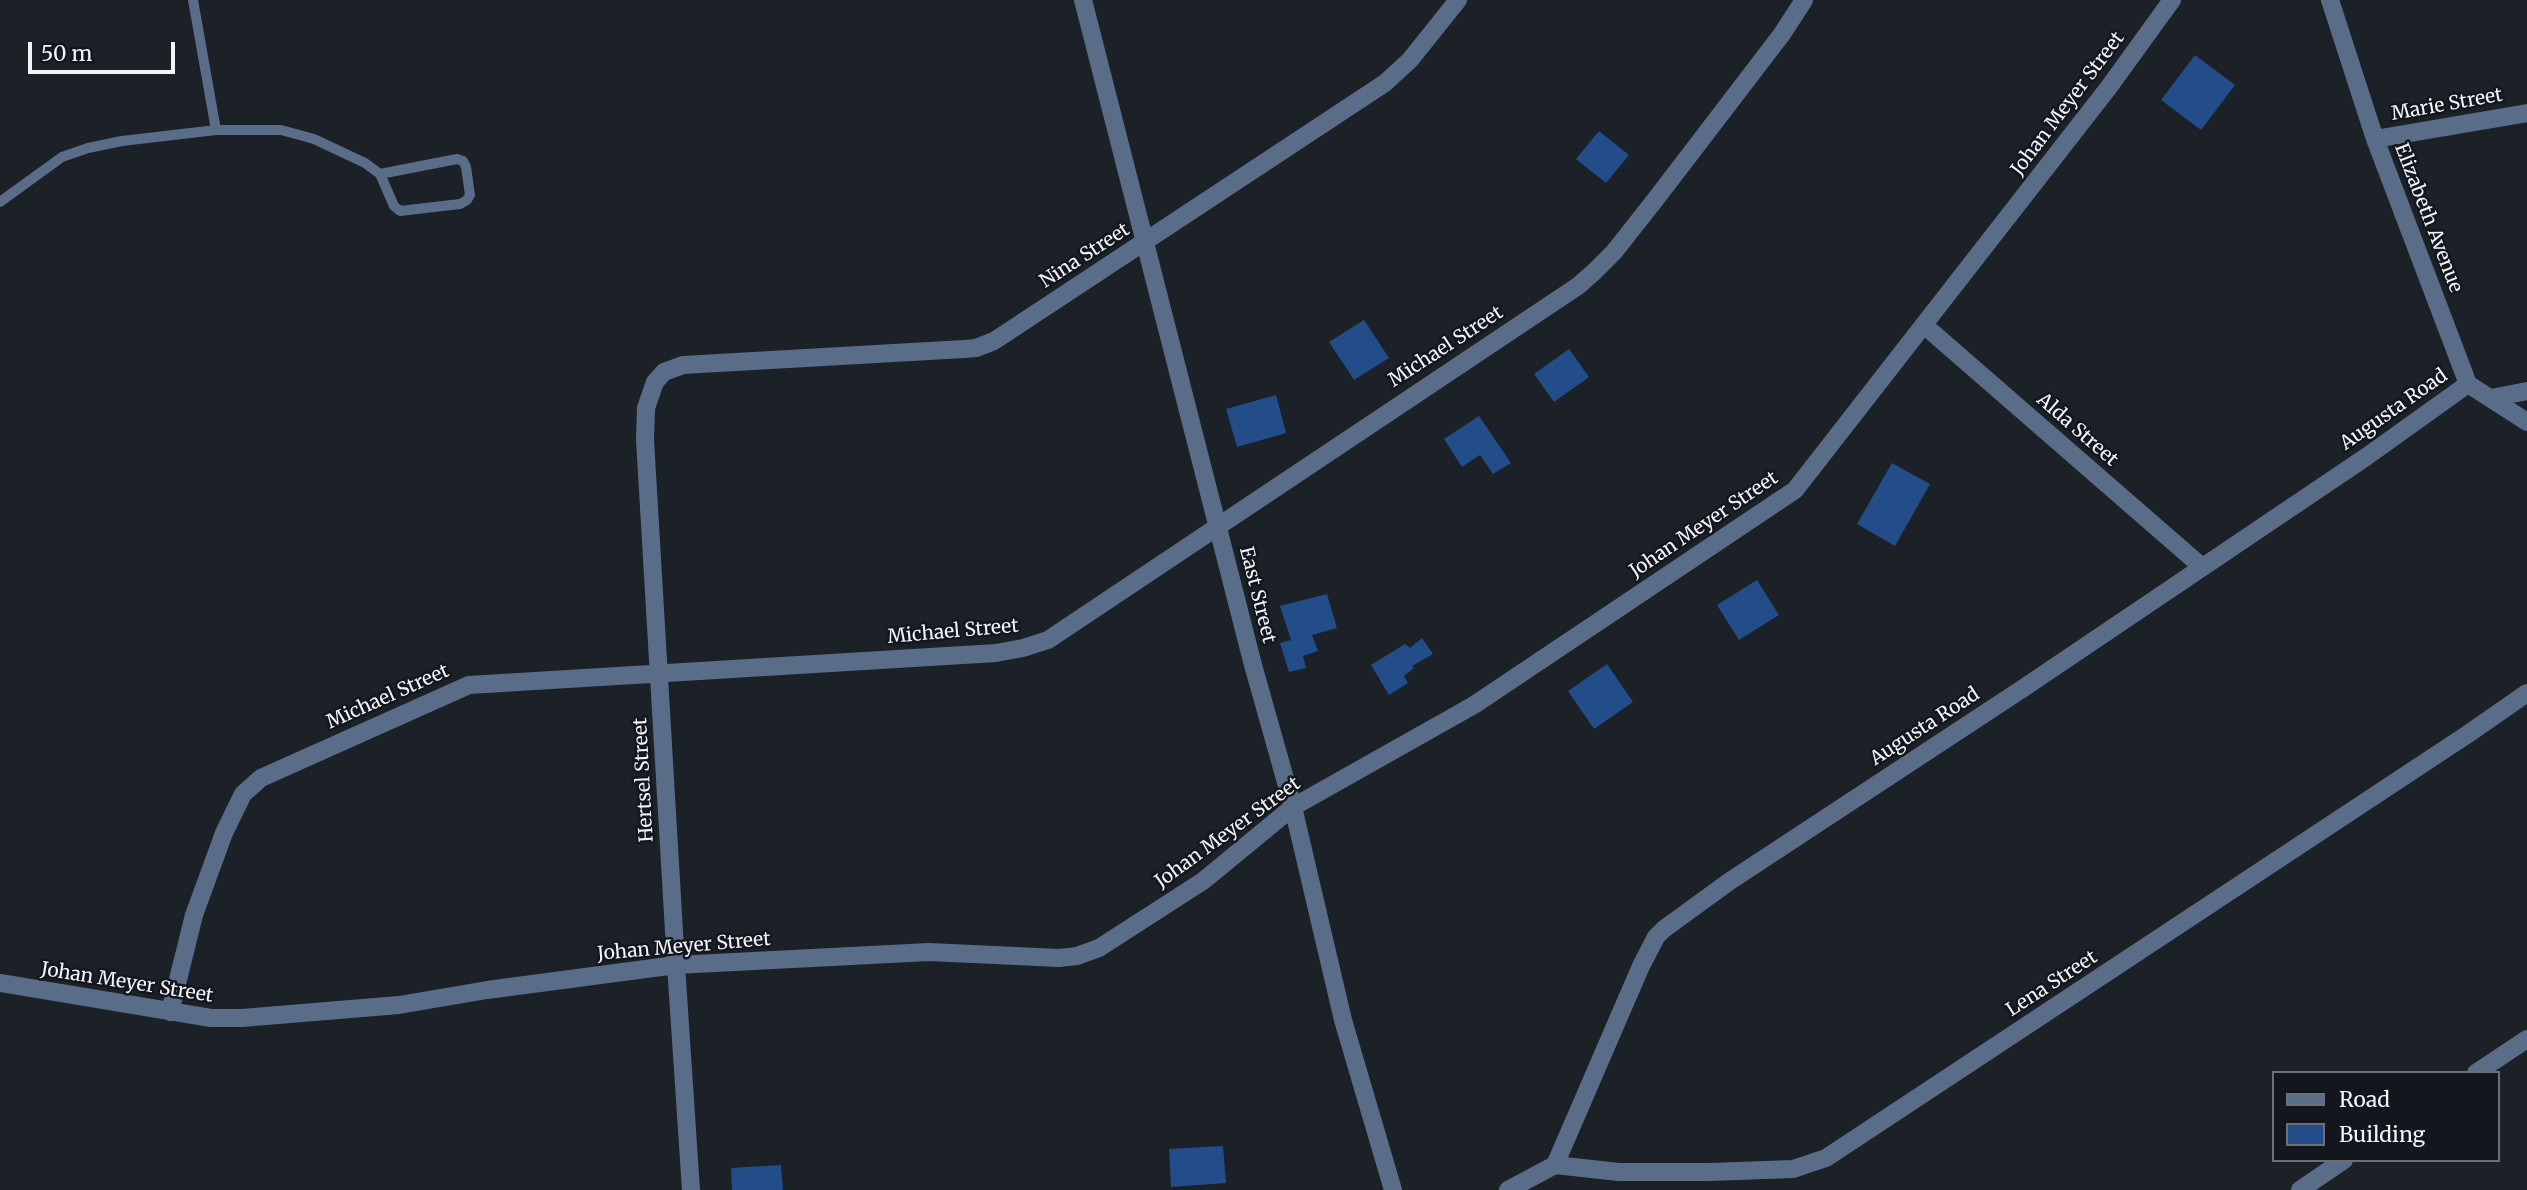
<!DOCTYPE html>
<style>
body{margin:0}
#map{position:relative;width:2527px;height:1190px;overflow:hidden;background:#1c2027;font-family:Merriweather,serif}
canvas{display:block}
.legend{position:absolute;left:2272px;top:1071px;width:228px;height:91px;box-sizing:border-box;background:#13171d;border:2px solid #6c6f75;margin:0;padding:9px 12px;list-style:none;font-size:21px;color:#f1f4f9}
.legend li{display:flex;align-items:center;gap:14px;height:35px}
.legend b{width:35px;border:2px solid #6c6f75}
.scale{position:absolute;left:28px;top:42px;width:147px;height:32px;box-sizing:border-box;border:4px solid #f1f4f9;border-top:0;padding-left:9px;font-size:21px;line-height:24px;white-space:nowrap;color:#f1f4f9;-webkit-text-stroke:5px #13171d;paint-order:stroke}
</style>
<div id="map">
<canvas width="2527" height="1190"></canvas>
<ul class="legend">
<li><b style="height:9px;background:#596d88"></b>Road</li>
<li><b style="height:19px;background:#234d89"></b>Building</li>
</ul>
<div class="scale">50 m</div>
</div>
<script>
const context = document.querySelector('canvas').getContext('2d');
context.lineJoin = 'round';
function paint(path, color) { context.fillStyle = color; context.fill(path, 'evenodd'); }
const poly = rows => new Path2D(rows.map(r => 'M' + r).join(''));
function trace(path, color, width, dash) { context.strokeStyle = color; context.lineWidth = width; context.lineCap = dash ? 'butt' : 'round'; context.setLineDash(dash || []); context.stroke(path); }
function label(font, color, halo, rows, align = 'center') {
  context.font = font + ' Merriweather,serif'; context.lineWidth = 5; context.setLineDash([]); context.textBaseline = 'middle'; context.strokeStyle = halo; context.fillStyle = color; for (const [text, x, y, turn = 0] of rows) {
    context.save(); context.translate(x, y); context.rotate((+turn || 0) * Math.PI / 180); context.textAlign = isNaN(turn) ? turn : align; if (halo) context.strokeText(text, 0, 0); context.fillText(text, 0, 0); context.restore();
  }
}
paint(poly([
 [2195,55,2235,85,2201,130,2161,100],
 [1599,131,1629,155,1606,183,1576,159],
 [1364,320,1389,358,1354,380,1329,342],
 [1569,349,1589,377,1554,402,1534,374],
 [1276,395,1286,433,1237,447,1226,409],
 [1479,416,1511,463,1493,474,1480,455,1462,467,1444,439],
 [1892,463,1930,484,1895,546,1857,524],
 [1757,580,1779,615,1739,640,1717,605],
 [1327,594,1337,628,1312,635,1318,651,1303,656,1306,668,1289,672,1280,643,1291,640,1280,606],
 [1422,638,1433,654,1412,666,1414,668,1404,676,1408,683,1389,695,1371,665,1405,644,1410,648],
 [1607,664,1633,702,1594,729,1568,691],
 [1223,1146,1226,1183,1171,1187,1169,1149],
 [781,1165,783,1190,732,1190,731,1168]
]), '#234d89');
trace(poly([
 [193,0,216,130],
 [0,202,62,157,88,148,122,141,216,130,281,130,314,139,365,163,380,174,394,206,400,211,460,204,467,200,470,195,466,167,463,161,457,159,380,174]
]), '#596d88', 10);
trace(poly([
 [1083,0,1253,665,1293,807,1343,1020,1393,1190],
 [2330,0,2375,139,2468,384,2527,422],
 [2375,139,2527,113],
 [1925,326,2201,566],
 [2491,398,2527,391],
 [0,983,211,1018,242,1018,399,1005,487,990,676,965,929,952,1059,958,1077,956,1099,948,1203,881,1293,807,1474,705,1795,490,2109,87,2172,0],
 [170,1012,194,915,224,833,243,794,261,778,469,685,996,653,1023,648,1048,640,1578,286,1595,271,1614,252,1655,200,1782,34,1804,0],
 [2476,1073,2527,1039],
 [1555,1165,1619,1172,1710,1172,1793,1169,1826,1158,2468,734,2527,693],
 [691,1190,676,965,645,440,646,408,655,382,664,372,683,365,964,349,976,348,994,341,1385,83,1410,60,1458,0],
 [1508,1190,1555,1165,1641,966,1656,937,1664,929,1730,881,2022,689,2366,457,2468,384],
 [2300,1190,2344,1160]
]), '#596d88', 18);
label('19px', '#f1f4f9', '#13171d', [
 ["Johan Meyer Street",2068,104,-53],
 ["Marie Street",2447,105,-10],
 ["Elizabeth Avenue",2428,218,69],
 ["Nina Street",1085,256,-33],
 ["Michael Street",1446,347,-33],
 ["Augusta Road",2394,410,-35],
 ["Alda Street",2077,430,41],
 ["Johan Meyer Street",1704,525,-34],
 ["East Street",1257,595,76],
 ["Michael Street",953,632,-5],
 ["Michael Street",388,697,-24],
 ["Augusta Road",1925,727,-33],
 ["Hertsel Street",644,780,-93],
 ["Johan Meyer Street",1228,833,-36],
 ["Johan Meyer Street",684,947,-5],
 ["Johan Meyer Street",127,983,9],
 ["Lena Street",2052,984,-33]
]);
</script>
